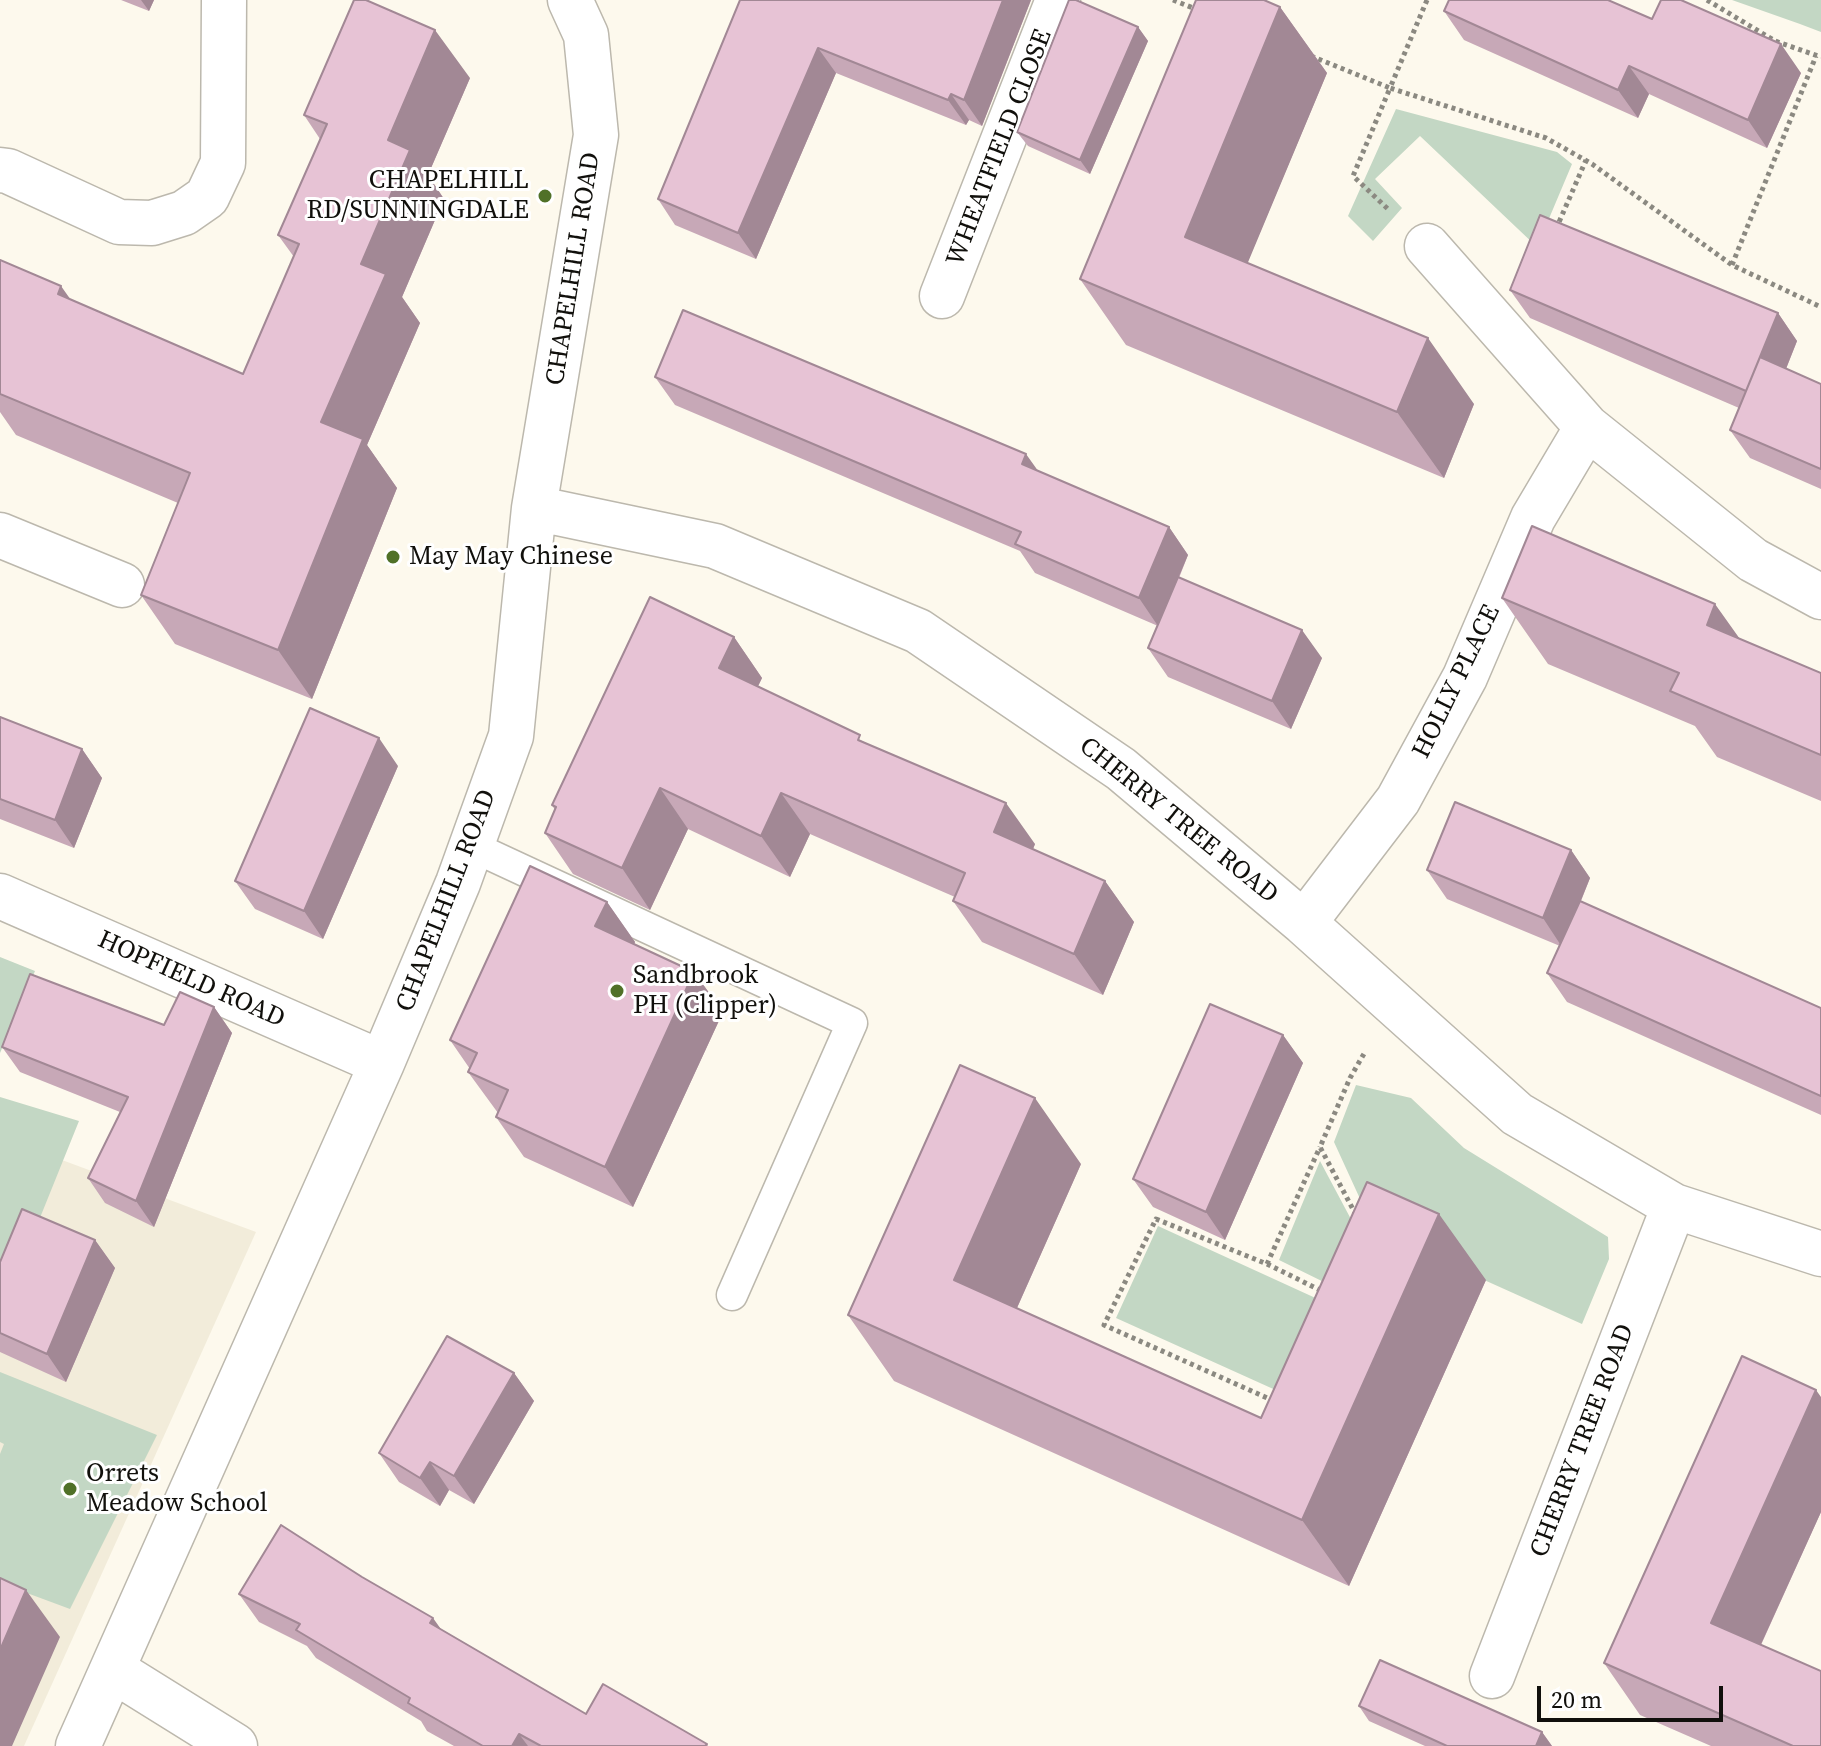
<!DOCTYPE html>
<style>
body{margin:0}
#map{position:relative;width:1821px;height:1746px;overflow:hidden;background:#fdf9ed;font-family:"Source Serif 4",serif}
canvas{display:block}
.scale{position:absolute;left:1537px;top:1686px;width:186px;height:36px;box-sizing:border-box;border:4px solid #11100c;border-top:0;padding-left:10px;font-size:24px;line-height:28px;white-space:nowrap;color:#11100c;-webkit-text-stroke:6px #fff;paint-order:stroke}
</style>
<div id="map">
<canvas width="1821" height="1746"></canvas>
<div class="scale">20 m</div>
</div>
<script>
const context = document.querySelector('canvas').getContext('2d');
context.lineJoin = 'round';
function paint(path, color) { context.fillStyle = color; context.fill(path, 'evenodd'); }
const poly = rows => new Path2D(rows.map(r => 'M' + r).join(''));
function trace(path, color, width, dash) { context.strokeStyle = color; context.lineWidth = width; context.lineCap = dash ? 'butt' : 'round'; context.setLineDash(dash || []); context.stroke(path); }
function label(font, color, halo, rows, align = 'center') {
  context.font = font + ' "Source Serif 4",serif'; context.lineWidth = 6; context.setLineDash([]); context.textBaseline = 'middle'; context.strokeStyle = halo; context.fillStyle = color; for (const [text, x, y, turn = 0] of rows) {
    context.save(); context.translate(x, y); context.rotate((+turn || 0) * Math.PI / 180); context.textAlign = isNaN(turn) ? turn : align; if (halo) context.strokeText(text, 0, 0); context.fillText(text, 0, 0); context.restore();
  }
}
paint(poly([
 [0,1137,256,1232,24,1746,0,1746]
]), '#f2ecda');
paint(poly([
 [1732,0,1821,0,1821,32,1800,24],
 [1396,109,1557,152,1572,164,1537,247,1420,136,1375,179,1402,208,1373,241,1348,216],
 [0,957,35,971,0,1053],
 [1356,1085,1411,1098,1464,1148,1608,1237,1609,1259,1582,1324,1413,1248,1378,1238,1334,1142],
 [0,1097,79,1121,0,1317],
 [1320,1161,1361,1238,1336,1288,1279,1260],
 [1158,1226,1333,1306,1291,1397,1116,1318],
 [0,1372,157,1435,70,1609,0,1583,0,1454,4,1444,0,1442]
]), '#c3d7c4');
const lane = poly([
 [471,846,852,1023,732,1295]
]);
const street = poly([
 [0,170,8,171,119,222,152,223,184,213,207,197,223,163,224,0],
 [1427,246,1587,427,1753,560,1821,597],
 [942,296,1058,0],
 [534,508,715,546,918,631,1121,769,1304,923,1517,1114,1674,1206,1821,1254],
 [0,535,122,585],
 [0,896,382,1063],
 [1304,923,1398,800,1465,677,1533,518,1587,427],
 [113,1670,235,1746],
 [1492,1676,1674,1206],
 [78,1746,382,1063,458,883,511,736,534,508,596,135,586,35,570,0]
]);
trace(lane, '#bcb8ad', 33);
trace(street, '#bcb8ad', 47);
trace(poly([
 [1173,0,1198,10],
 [1427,0,1390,88,1546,138,1592,164,1732,265,1821,307],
 [1707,0,1775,41,1821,57],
 [1311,56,1390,88,1353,176,1389,210],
 [1556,229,1586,160],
 [1732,265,1816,56],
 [1356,1215,1320,1147,1350,1078,1365,1052],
 [1267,1264,1324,1292],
 [1274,1401,1104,1325,1156,1219,1267,1264,1320,1147]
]), '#8b8981', 5, [4, 4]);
trace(lane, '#fff', 30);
trace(street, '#fff', 44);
paint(poly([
 [121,0,154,0,149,11],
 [740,0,1031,0,982,126,969,120,966,125,836,73,756,259,675,225,658,199],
 [1280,7,1327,73,1247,263,1474,404,1444,478,1126,345,1080,279],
 [1444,11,1652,19,1801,73,1767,148,1649,94,1638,118,1464,40],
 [1138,27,1148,41,1090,174,1028,146,1017,132],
 [470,78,428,175,444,199,402,297,420,323,367,445,397,488,312,699,175,644,141,595,178,503,16,435,0,412,0,260,70,299,243,374,294,257,278,235,320,139,304,115],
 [1510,290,1778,313,1797,341,1786,369,1821,384,1821,489,1750,458,1730,430,1739,408,1530,318],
 [655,377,1169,527,1188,555,1179,578,1322,658,1291,729,1168,677,1148,648,1158,626,1035,573,1020,551,675,405],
 [1502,598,1740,639,1821,673,1821,801,1717,757,1695,726,1548,664],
 [734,637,762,678,758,686,866,743,1035,844,1033,849,1105,881,1134,922,1103,995,982,942,953,901,955,897,810,834,790,877,688,829,650,910,573,874,545,833,555,810,552,805],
 [0,717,82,749,102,778,74,848,0,819],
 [398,766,323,939,255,909,235,881],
 [1571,850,1590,878,1581,901,1821,1008,1821,1115,1567,1002,1547,973,1560,946,1447,899,1427,870],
 [607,902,635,942,634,944,694,972,723,1012,633,1207,524,1157,496,1117,498,1113,468,1072,470,1069,450,1040],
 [214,1007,232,1033,154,1227,105,1203,88,1178,120,1112,20,1072,2,1047,164,1025],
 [1283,1035,1303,1063,1225,1240,1153,1207,1133,1179],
 [1081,1164,1017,1308,1261,1418,1486,1280,1349,1586,894,1381,848,1315],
 [95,1240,115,1268,66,1382,0,1352,0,1262],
 [514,1373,534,1401,474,1504,449,1490,440,1506,399,1482,379,1453],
 [1821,1397,1821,1512,1761,1645,1821,1746,1711,1746,1640,1715,1604,1663],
 [239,1594,441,1629,586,1714,707,1744,708,1746,454,1746,427,1731,421,1721,316,1658,307,1646,259,1622],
 [1359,1706,1542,1732,1552,1746,1425,1746,1369,1721]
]), '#c7a8b7');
paint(poly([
 [141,0,154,0,149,11],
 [1003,0,1031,0,982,126,964,100],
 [1280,7,1327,73,1231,303,1185,237],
 [1138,27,1148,41,1090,174,1080,160],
 [435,30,470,78,428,175,444,199,402,297,420,323,367,445,397,488,312,699,278,650,321,422,361,264,388,140],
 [1781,44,1801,73,1767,148,1748,120],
 [818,48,836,73,756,259,738,233],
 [1629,66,1649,94,1638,118,1618,90],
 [951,94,969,120,966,125,948,100],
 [61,286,95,334,58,294],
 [1778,313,1797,341,1766,419,1746,391],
 [1428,338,1474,404,1444,478,1397,412],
 [1026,454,1046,482,1022,464],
 [1169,527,1188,555,1158,626,1139,598],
 [1715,604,1762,670,1707,625],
 [1302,630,1322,658,1291,729,1272,701],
 [734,637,762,678,747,709,719,668],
 [379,738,398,766,323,939,304,911],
 [82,749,102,778,74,848,55,820],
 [660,788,688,829,650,910,622,868],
 [781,793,810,834,790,877,761,836],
 [1006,803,1035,844,1023,874,994,832],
 [1571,850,1590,878,1562,947,1543,918],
 [1105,881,1134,922,1103,995,1074,954],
 [607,902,635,942,624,966,595,926],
 [694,972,723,1012,633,1207,605,1167],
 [214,1007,232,1033,154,1227,136,1201],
 [1283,1035,1303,1063,1225,1240,1206,1212],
 [1035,1098,1081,1164,1000,1346,954,1280],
 [1439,1214,1486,1280,1349,1586,1302,1520],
 [95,1240,115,1268,66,1382,47,1354],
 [514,1373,534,1401,474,1504,454,1476],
 [1816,1390,1821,1397,1821,1512,1747,1675,1711,1623],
 [430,1462,449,1490,440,1506,420,1478],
 [26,1590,60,1637,12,1746,0,1746,0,1650],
 [433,1618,453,1646,430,1623],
 [1542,1732,1552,1746,1536,1746],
 [519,1734,528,1746,512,1746]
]), '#a28895');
const building = poly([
 [354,0,366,0,435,30,388,140,410,150,361,264,386,274,321,422,363,439,278,650,141,595,190,473,0,394,0,260,61,286,58,294,243,374,299,244,278,235,327,124,304,115,354,0],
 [740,0,1003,0,964,100,951,94,948,100,818,48,738,233,658,199,740,0],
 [1069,0,1076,0,1138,27,1080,160,1017,132,1069,0],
 [1196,0,1264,0,1280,7,1185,237,1428,338,1397,412,1080,279,1196,0],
 [1449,0,1608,0,1652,19,1661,0,1681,0,1781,44,1748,120,1629,66,1618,90,1444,11,1449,0],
 [1540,215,1778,313,1746,391,1510,290,1540,215],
 [683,310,1026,454,1022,464,1169,527,1139,598,1015,544,1021,532,655,377,683,310],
 [1760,357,1821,384,1821,469,1730,430,1760,357],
 [1532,526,1715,604,1707,625,1821,673,1821,755,1670,691,1679,673,1502,598,1532,526],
 [1178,577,1302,630,1272,701,1148,648,1178,577],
 [650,597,734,637,719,668,860,735,858,740,1006,803,994,832,1105,881,1074,954,953,901,965,873,781,793,761,836,660,788,622,868,545,833,556,807,552,805,650,597],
 [310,708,379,738,304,911,235,881,310,708],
 [0,717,82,749,55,820,0,799,0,717],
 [1455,802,1571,850,1543,918,1427,870,1455,802],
 [530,866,607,902,595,926,694,972,605,1167,496,1117,508,1090,468,1072,477,1053,450,1040,530,866],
 [1580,901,1821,1008,1821,1096,1547,973,1580,901],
 [30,974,164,1025,180,992,214,1007,136,1201,88,1178,128,1097,2,1047,30,974],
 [1210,1004,1283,1035,1206,1212,1133,1179,1210,1004],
 [960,1065,1035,1098,954,1280,1261,1418,1367,1182,1439,1214,1302,1520,848,1315,960,1065],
 [22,1209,95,1240,47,1354,0,1333,0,1262,22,1209],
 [447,1336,514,1373,454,1476,430,1462,420,1478,379,1453,447,1336],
 [1742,1356,1816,1390,1711,1623,1821,1671,1821,1746,1793,1746,1604,1663,1742,1356],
 [281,1525,362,1577,433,1618,430,1623,586,1714,603,1684,707,1744,705,1746,541,1746,519,1734,512,1746,483,1746,408,1703,410,1698,296,1630,300,1624,239,1594,281,1525],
 [0,1578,26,1590,0,1650,0,1578],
 [1380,1660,1542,1732,1536,1746,1447,1746,1359,1706,1380,1660]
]);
paint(building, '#e7c3d5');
trace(building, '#a28895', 2);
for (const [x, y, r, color] of [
 [545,196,8,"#507128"],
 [393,557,8,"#507128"],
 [617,991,8,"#507128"],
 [70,1489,8,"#507128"]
]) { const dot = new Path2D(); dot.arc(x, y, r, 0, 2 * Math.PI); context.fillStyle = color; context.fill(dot); trace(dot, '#fff', 3); }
label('26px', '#11100c', '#fff', [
 ["WHEATFIELD CLOSE",1000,148,-69],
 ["CHAPELHILL ROAD",574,269,-81],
 ["HOLLY PLACE",1457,682,-64],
 ["CHERRY TREE ROAD",1178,821,39],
 ["CHAPELHILL ROAD",447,901,-69],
 ["HOPFIELD ROAD",191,980,24],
 ["CHERRY TREE ROAD",1583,1441,-69]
]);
label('26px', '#11100c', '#fff', [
 ["CHAPELHILL",529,181,"right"],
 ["RD/SUNNINGDALE",529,211,"right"],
 ["May May Chinese",409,557],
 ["Sandbrook",633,976],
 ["PH (Clipper)",633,1006],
 ["Orrets",86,1474],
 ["Meadow School",86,1504]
], 'left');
</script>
